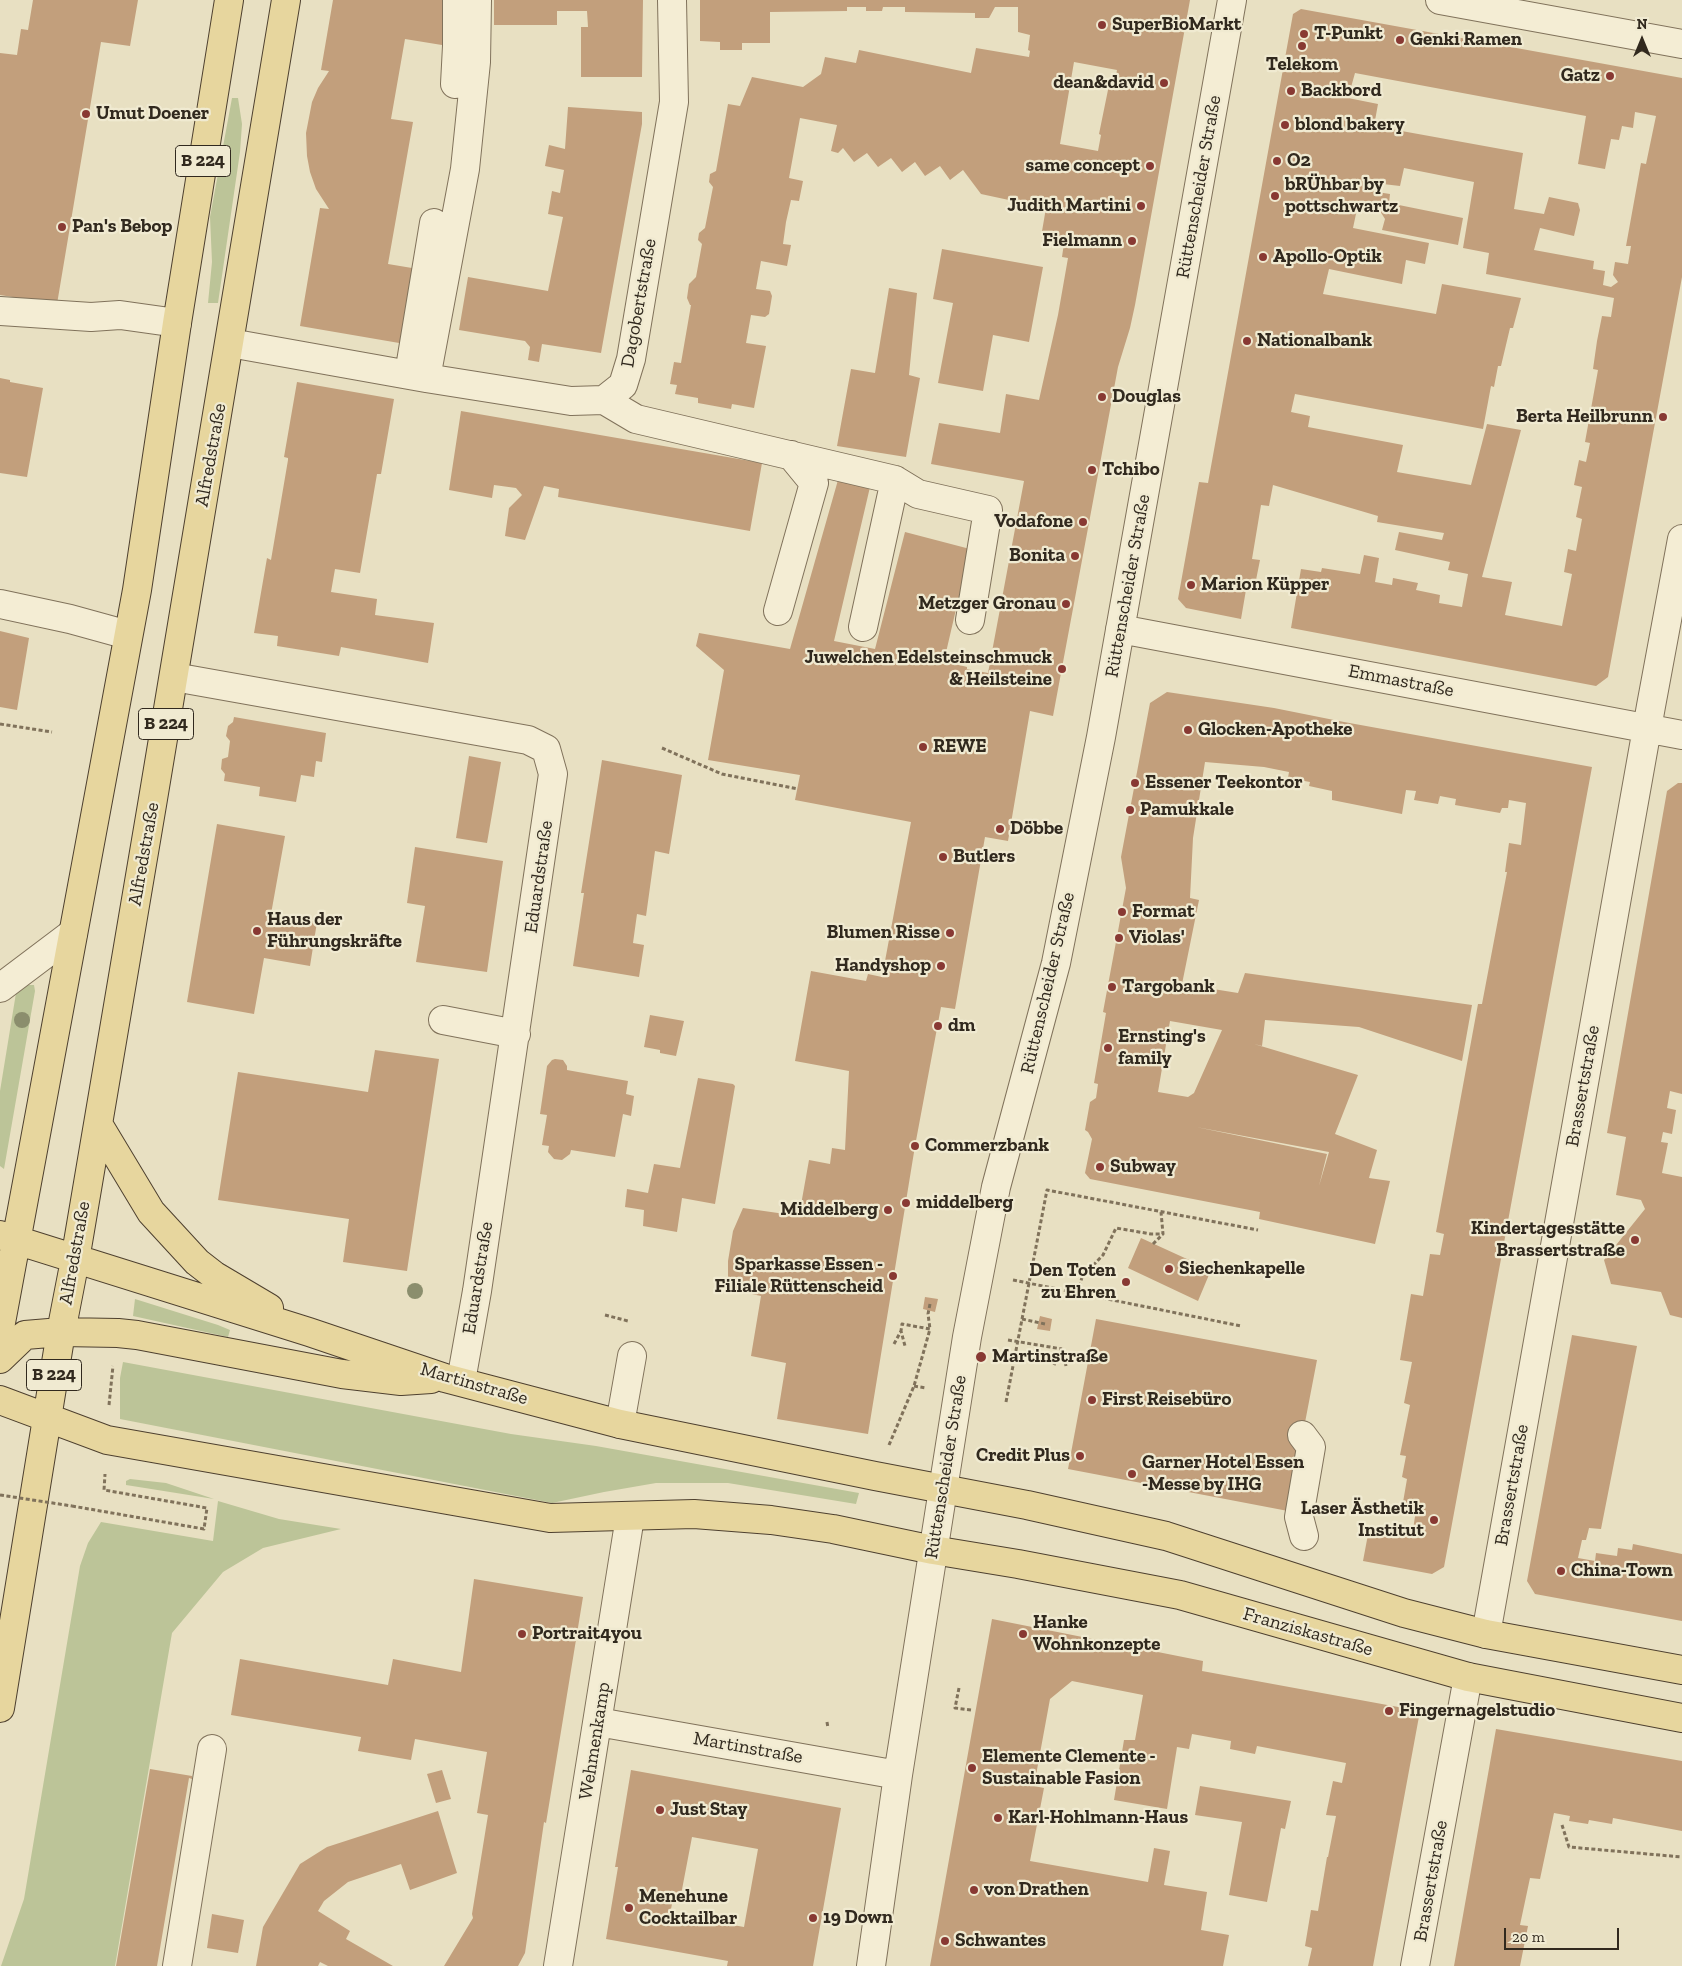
<!DOCTYPE html>
<meta charset="utf-8">
<style>
body{margin:0}
#map{position:relative;width:1682px;height:1966px;overflow:hidden;background:#e8e0c2;font-family:"Zilla Slab",serif}
canvas{display:block}
.north{position:absolute;left:1617px;top:15px;width:50px;height:50px;-webkit-text-stroke:4px #f0ead1;paint-order:stroke;rotate:0deg;font-size:14px;font-weight:700;line-height:20px;text-align:center;color:#31291e}
.north::after{content:'';display:block;margin:auto;width:18px;height:22px;background:#31291e;clip-path:polygon(50% 0,100% 100%,50% 72%,0 100%)}
.scale{position:absolute;left:1504px;top:1928px;width:115px;height:22px;box-sizing:border-box;border:2px solid #31291e;border-top:0;padding-left:6px;font-size:15px;line-height:18px;white-space:nowrap;color:#31291e;-webkit-text-stroke:4px #f0ead1;paint-order:stroke}
</style>
<div id="map">
<canvas width="1682" height="1966"></canvas>
<div class="north">N</div>
<div class="scale">20 m</div>
</div>
<script>
const context = document.querySelector('canvas').getContext('2d');
context.lineJoin = 'round';
function paint(path, color) { context.fillStyle = color; context.fill(path, 'evenodd'); }
const poly = rows => new Path2D(rows.map(r => 'M' + r).join(''));
function trace(path, color, width, dash) { context.strokeStyle = color; context.lineWidth = width; context.lineCap = dash ? 'butt' : 'round'; context.setLineDash(dash || []); context.stroke(path); }
function label(font, color, halo, rows, align = 'center') {
  context.font = font + ' "Zilla Slab",serif'; context.lineWidth = 4.5; context.setLineDash([]); context.textBaseline = 'middle'; context.strokeStyle = halo; context.fillStyle = color; for (const [text, x, y, turn = 0] of rows) {
    context.save(); context.translate(x, y); context.rotate((+turn || 0) * Math.PI / 180); context.textAlign = isNaN(turn) ? turn : align; if (halo) context.strokeText(text, 0, 0); context.fillText(text, 0, 0); context.restore();
  }
}
paint(poly([
 [232,98,238,98,242,124,240,152,218,303,208,303,212,262,210,217],
 [27,985,34,985,35,991,4,1169,0,1166,0,1091,16,993],
 [135,1299,218,1325,230,1330,228,1337,133,1316],
 [123,1362,511,1434,596,1446,859,1493,856,1504,728,1483,656,1483,604,1492,552,1503,120,1419,120,1378],
 [130,1479,166,1483,214,1499,126,1485,126,1481],
 [218,1501,279,1519,341,1529,263,1548,223,1572,172,1633,115,1966,1,1966,24,1899,80,1566,88,1543,101,1522,213,1541]
]), '#bcc498');
paint(poly([
 [33,0,138,0,130,46,101,42,57,304,0,295,0,53,17,55,21,29,28,30],
 [333,0,447,0,448,46,405,39,391,119,413,122,388,264,418,269,405,344,300,326,320,208,329,209,316,189,310,172,307,156,306,133,312,102,318,88,329,71,321,70],
 [494,0,643,0,642,77,581,77,581,27,588,27,587,11,557,11,557,25,494,25],
 [700,0,1190,0,1135,305,1130,328,1118,367,1053,716,1030,711,1008,841,985,837,955,1009,941,1007,915,1146,868,1434,777,1419,786,1363,751,1356,761,1296,728,1289,728,1261,733,1231,743,1208,799,1216,809,1160,830,1164,832,1148,845,1150,849,1071,795,1061,811,971,866,981,868,974,882,977,911,822,795,800,800,775,708,760,724,670,696,646,699,633,790,649,838,480,870,487,834,641,875,649,905,532,970,549,944,661,967,667,967,669,988,673,1024,481,931,464,939,423,1000,433,1006,394,1039,400,1058,315,1068,258,1062,257,1064,243,1041,237,1046,208,981,194,963,170,950,180,940,166,925,176,915,162,902,172,891,158,878,167,867,153,854,162,843,148,838,153,831,151,837,125,800,118,789,178,803,181,799,201,791,200,786,222,783,244,791,245,787,266,761,261,756,289,770,291,772,296,769,314,765,317,751,315,746,343,766,346,754,408,732,404,731,409,698,403,698,398,675,394,677,385,670,384,674,362,681,363,691,305,690,305,687,298,689,284,696,277,702,244,698,240,699,233,705,228,713,187,709,182,710,174,716,171,728,104,740,106,752,77,803,87,821,74,825,57,856,63,859,50,971,73,976,48,1029,57,1030,51,1028,50,1030,35,1018,32,1018,7,995,7,989,18,975,18,975,13,905,12,905,7,883,7,882,11,866,11,866,7,847,7,847,11,770,12,770,43,742,43,742,50,720,50,720,42,700,41],
 [1074,62,1117,70,1114,86,1109,85,1099,134,1101,135,1098,151,1060,144],
 [1301,9,1682,78,1682,277,1608,677,1596,686,1291,628,1301,569,1321,572,1322,568,1360,574,1364,555,1379,558,1375,582,1392,585,1393,578,1418,583,1416,590,1440,595,1439,603,1462,607,1468,574,1448,570,1450,562,1395,550,1399,532,1442,540,1444,533,1377,522,1378,516,1273,485,1269,506,1261,505,1252,559,1260,560,1255,585,1247,584,1241,619,1186,608,1178,599,1199,482,1208,483,1293,14],
 [1355,73,1586,116,1578,164,1605,169,1611,139,1619,140,1622,126,1633,128,1635,112,1656,116,1646,164,1641,163,1626,246,1631,246,1628,264,1615,262,1613,275,1618,282,1611,287,1603,285,1605,271,1593,269,1594,261,1534,250,1540,228,1574,236,1580,210,1578,203,1549,197,1544,214,1514,209,1523,153,1374,126,1378,104,1348,98],
 [1404,168,1474,182,1463,248,1489,253,1486,274,1614,298,1611,317,1602,316,1597,341,1593,369,1598,370,1585,442,1590,443,1586,462,1579,460,1574,485,1582,487,1576,517,1582,519,1576,551,1568,549,1564,572,1572,574,1562,626,1505,615,1512,582,1482,577,1521,430,1487,424,1471,485,1397,472,1403,445,1308,427,1310,416,1291,412,1295,394,1483,429,1491,386,1494,387,1498,366,1501,366,1510,328,1513,328,1521,298,1442,284,1436,314,1323,294,1329,269,1402,284,1406,260,1425,264,1429,243,1353,228,1357,209,1362,210,1369,209,1375,203,1385,219,1382,230,1458,245,1463,218,1389,203,1390,194,1377,192,1375,187,1383,184,1400,186],
 [568,107,642,112,642,124,601,353,542,344,539,362,528,360,530,347,525,341,459,330,468,277,548,291,563,217,548,214,552,191,560,193,564,170,545,166,549,145,565,149],
 [942,249,1043,267,1029,342,993,335,983,391,938,383,953,303,933,299],
 [889,288,917,293,909,375,920,378,906,457,837,446,851,369,875,373],
 [0,378,10,380,10,382,43,388,27,477,0,473],
 [297,382,394,399,381,474,377,474,360,573,335,569,331,592,377,599,375,615,434,623,428,663,341,647,339,656,277,646,278,636,254,633,267,558,271,560,288,460,288,458,284,457],
 [461,411,762,463,750,531,558,497,559,489,544,486,525,540,505,536,509,508,522,495,516,488,494,485,492,498,449,490],
 [0,631,29,638,17,710,0,707],
 [1167,692,1274,708,1344,722,1592,767,1444,1567,1432,1574,1363,1561,1369,1529,1412,1536,1416,1510,1402,1508,1407,1479,1402,1477,1406,1456,1400,1455,1410,1405,1404,1403,1412,1362,1400,1360,1411,1294,1423,1296,1430,1254,1440,1255,1444,1234,1436,1232,1478,1004,1482,1004,1507,872,1505,872,1509,843,1521,845,1526,803,1509,800,1508,808,1502,808,1500,813,1455,805,1456,799,1440,796,1438,804,1414,800,1416,791,1406,790,1402,814,1332,800,1332,791,1309,786,1310,782,1288,778,1289,772,1264,767,1205,762,1193,838,1190,898,1199,900,1182,984,1238,993,1245,973,1472,1005,1462,1061,1359,1027,1265,1020,1262,1046,1254,1044,1358,1075,1335,1134,1377,1150,1369,1178,1390,1181,1375,1244,1259,1219,1260,1212,1090,1179,1085,1173,1092,1139,1088,1132,1085,1130,1090,1102,1096,1098,1098,1084,1094,1083,1106,1013,1103,1012,1126,888,1121,857,1150,703],
 [1170,1021,1222,1030,1194,1093,1188,1097,1158,1092],
 [1196,1127,1329,1152,1319,1186,1327,1154],
 [234,717,326,733,322,762,316,761,314,777,301,775,296,802,259,796,260,787,224,781,225,774,221,769,222,759,228,757,230,741,226,736,228,726,233,722],
 [469,756,501,762,487,843,456,838],
 [602,760,682,775,669,854,655,851,646,916,637,914,633,943,644,945,639,977,573,966,584,893,581,893],
 [1678,783,1682,783,1682,1094,1670,1091,1667,1108,1676,1110,1672,1134,1663,1132,1661,1142,1668,1143,1662,1173,1682,1177,1682,1318,1670,1315,1661,1292,1611,1284,1604,1260,1645,1209,1641,1200,1616,1195,1626,1137,1607,1133,1667,791],
 [217,824,285,836,271,914,317,922,310,966,264,958,254,1014,187,1002],
 [415,847,503,861,487,972,416,962,425,906,407,903],
 [650,1015,684,1021,676,1056,660,1053,660,1050,644,1047],
 [375,1050,439,1059,407,1271,343,1262,349,1219,218,1200,238,1072,368,1092],
 [555,1059,563,1060,567,1066,567,1070,628,1081,626,1094,634,1096,631,1116,623,1114,615,1157,571,1150,570,1154,562,1160,554,1159,548,1152,549,1146,542,1145,547,1115,540,1114,547,1066,552,1060],
 [698,1078,733,1084,735,1086,715,1204,682,1198,677,1232,643,1226,644,1210,625,1207,627,1189,648,1193,654,1164,680,1168],
 [1141,1238,1211,1270,1198,1301,1128,1268],
 [925,1297,938,1299,935,1312,923,1309],
 [1040,1316,1052,1319,1050,1331,1037,1329],
 [1096,1319,1317,1360,1288,1511,1068,1469],
 [1572,1335,1637,1346,1601,1529,1589,1528,1586,1540,1582,1540,1578,1558,1595,1561,1596,1553,1617,1556,1618,1548,1632,1550,1633,1544,1682,1554,1682,1621,1535,1594,1527,1581],
 [474,1579,583,1597,546,1823,544,1822,525,1953,518,1966,444,1966,473,1918,472,1914,488,1815,477,1813,487,1752,415,1739,411,1760,358,1751,361,1737,231,1715,240,1659,388,1685,393,1659,461,1672],
 [992,1619,1203,1661,1202,1671,1420,1711,1373,1966,1308,1966,1312,1948,1305,1946,1311,1910,1318,1911,1327,1857,1328,1857,1336,1816,1326,1815,1333,1781,1342,1783,1346,1763,1257,1746,1255,1754,1230,1749,1231,1741,1192,1734,1189,1749,1177,1747,1167,1809,1114,1800,1124,1740,1135,1740,1143,1695,1072,1681,1050,1699,1034,1786,1044,1788,1030,1861,1148,1882,1154,1848,1170,1851,1164,1885,1207,1892,1201,1930,1229,1935,1223,1966,930,1966],
 [1496,1729,1682,1761,1682,1831,1613,1818,1612,1824,1589,1820,1588,1824,1569,1821,1570,1816,1554,1813,1540,1879,1530,1878,1520,1925,1528,1926,1520,1966,1454,1966],
 [150,1769,192,1776,192,1779,189,1778,157,1966,116,1966],
 [442,1770,451,1799,436,1803,427,1774],
 [631,1770,841,1808,813,1966,727,1966,728,1961,606,1939,618,1867,615,1867],
 [692,1837,758,1849,744,1927,670,1914,673,1899,680,1900],
 [1200,1786,1291,1801,1285,1829,1281,1828,1267,1902,1229,1895,1242,1822,1195,1815],
 [438,1811,457,1873,410,1890,401,1864,348,1882,324,1901,318,1911,350,1931,346,1939,393,1966,328,1966,320,1962,318,1966,256,1966,263,1927,300,1864,327,1847],
 [212,1914,244,1920,238,1953,207,1948]
]), '#c29f7c');
const minor = poly([
 [1440,0,1682,44],
 [455,84,457,46,457,0],
 [0,311,91,317,120,315,177,323],
 [230,343,426,378,571,401,604,400,623,385,631,359,674,102,672,0],
 [409,374,434,223],
 [426,378,465,169,476,62,477,0],
 [604,400,636,419,895,480,918,494,988,510,970,620],
 [0,604,70,619,128,635],
 [778,611,814,483,791,455],
 [863,627,895,480],
 [1120,629,1682,735],
 [174,677,528,740,546,749,553,774,477,1291,461,1381],
 [0,988,73,933],
 [443,1020,516,1034],
 [620,1424,632,1356],
 [1302,1435,1311,1447,1299,1517,1304,1536],
 [1486,1634,1651,706,1682,539],
 [598,1722,898,1775],
 [177,1966,212,1749],
 [558,1966,630,1517],
 [871,1966,898,1775,967,1337,996,1187,1056,963,1101,737,1232,0],
 [1415,1966,1468,1677]
]);
const major = poly([
 [98,1124,151,1212,197,1262,215,1276,269,1308],
 [0,1235,309,1332,445,1378,620,1424,875,1476,1027,1505,1166,1536,1404,1613,1486,1634,1682,1670],
 [0,1328,137,590,177,323,229,0],
 [0,1359,25,1335,61,1332,118,1333,137,1335,342,1374,401,1381,431,1379],
 [0,1400,107,1440,550,1518,694,1514,771,1520,833,1529,933,1550,1018,1564,1180,1595,1468,1677,1682,1718],
 [0,1708,61,1332,75,1260,153,799,286,0]
]);
trace(minor, '#80725b', 30);
trace(major, '#4e402f', 30);
trace(poly([
 [0,724,52,732],
 [662,748,722,774,798,789],
 [1153,1244,1163,1234,1161,1212],
 [1013,1280,1241,1326],
 [1078,1293,1082,1277,1103,1255,1116,1228,1151,1234,1163,1234],
 [930,1304,928,1314,930,1329],
 [605,1315,628,1321],
 [1022,1319,1045,1324],
 [1008,1340,1062,1349],
 [894,1344,901,1331,905,1346],
 [1062,1350,1066,1366],
 [1054,1365,1062,1349],
 [914,1386,926,1388],
 [1006,1402,1047,1190,1258,1230],
 [109,1405,113,1366],
 [889,1445,914,1386,930,1329,902,1324,901,1331],
 [72,1506,204,1529,207,1508,104,1490,105,1474],
 [959,1688,955,1708,971,1710],
 [827,1722,828,1728],
 [1562,1825,1569,1847,1682,1857]
]), '#80725b', 3, [4, 2.5]);
trace(minor, '#f4edd4', 28);
trace(major, '#e7d69e', 28);
trace(poly([
 [0,1495,72,1506]
]), '#80725b', 3, [4, 2.5]);
context.fillStyle = '#8b8e6d';
for (const [x, y] of [
 [22,1020],
 [415,1291]
]) { context.beginPath(); context.arc(x, y, 8, 0, 2 * Math.PI); context.fill(); }
for (const [x, y, r, color] of [
 [1102,25,5,"#883933"],
 [1304,34,5,"#883933"],
 [1400,40,5,"#883933"],
 [1302,46,5,"#883933"],
 [1610,76,5,"#883933"],
 [1164,83,5,"#883933"],
 [1291,91,5,"#883933"],
 [86,114,5,"#883933"],
 [1285,125,5,"#883933"],
 [1277,161,5,"#883933"],
 [1150,166,5,"#883933"],
 [1275,196,5,"#883933"],
 [1141,206,5,"#883933"],
 [62,227,5,"#883933"],
 [1132,241,5,"#883933"],
 [1263,257,5,"#883933"],
 [1247,341,5,"#883933"],
 [1102,397,5,"#883933"],
 [1663,417,5,"#883933"],
 [1092,470,5,"#883933"],
 [1083,522,5,"#883933"],
 [1075,556,5,"#883933"],
 [1191,585,5,"#883933"],
 [1066,604,5,"#883933"],
 [1062,669,5,"#883933"],
 [1188,730,5,"#883933"],
 [923,747,5,"#883933"],
 [1135,783,5,"#883933"],
 [1130,810,5,"#883933"],
 [1000,829,5,"#883933"],
 [943,857,5,"#883933"],
 [1122,912,5,"#883933"],
 [257,931,5,"#883933"],
 [950,933,5,"#883933"],
 [1119,938,5,"#883933"],
 [941,966,5,"#883933"],
 [1112,987,5,"#883933"],
 [938,1026,5,"#883933"],
 [1108,1048,5,"#883933"],
 [915,1146,5,"#883933"],
 [1100,1167,5,"#883933"],
 [906,1203,5,"#883933"],
 [888,1210,5,"#883933"],
 [1635,1240,5,"#883933"],
 [1169,1269,5,"#883933"],
 [893,1276,5,"#883933"],
 [1126,1282,5,"#883933"],
 [981,1357,6,"#883933"],
 [1092,1400,5,"#883933"],
 [1080,1456,5,"#883933"],
 [1132,1474,5,"#883933"],
 [1434,1520,5,"#883933"],
 [1561,1571,5,"#883933"],
 [522,1634,5,"#883933"],
 [1023,1634,5,"#883933"],
 [1389,1711,5,"#883933"],
 [972,1768,5,"#883933"],
 [660,1810,5,"#883933"],
 [998,1818,5,"#883933"],
 [974,1890,5,"#883933"],
 [629,1908,5,"#883933"],
 [813,1918,5,"#883933"],
 [945,1941,5,"#883933"]
]) { const dot = new Path2D(); dot.arc(x, y, r, 0, 2 * Math.PI); context.fillStyle = color; context.fill(dot); trace(dot, '#f0ead1', 2); }
for (const [x, y, w] of [
 [203,161,55],
 [166,724,55],
 [54,1375,55]
]) { const box = new Path2D(); box.roundRect(x - w / 2, y - 15.5, w, 31, 4); context.fillStyle = '#f0ead1'; context.fill(box); trace(box, '#31291e', 1); }
label('bold 18px', '#31291e', null, [
 ["B 224",203,161],
 ["B 224",166,724],
 ["B 224",54,1375]
]);
label('bold 19px', '#31291e', '#f0ead1', [
 ["SuperBioMarkt",1112,25],
 ["T-Punkt",1314,34],
 ["Genki Ramen",1410,40],
 ["Telekom",1302,65,"center"],
 ["Gatz",1600,76,"right"],
 ["dean&david",1154,83,"right"],
 ["Backbord",1301,91],
 ["Umut Doener",96,114],
 ["blond bakery",1295,125],
 ["O2",1287,161],
 ["same concept",1140,166,"right"],
 ["bRÜhbar by",1285,185],
 ["pottschwartz",1285,207],
 ["Judith Martini",1131,206,"right"],
 ["Pan's Bebop",72,227],
 ["Fielmann",1122,241,"right"],
 ["Apollo-Optik",1273,257],
 ["Nationalbank",1257,341],
 ["Douglas",1112,397],
 ["Berta Heilbrunn",1653,417,"right"],
 ["Tchibo",1102,470],
 ["Vodafone",1073,522,"right"],
 ["Bonita",1065,556,"right"],
 ["Marion Küpper",1201,585],
 ["Metzger Gronau",1056,604,"right"],
 ["Juwelchen Edelsteinschmuck",1052,658,"right"],
 ["& Heilsteine",1052,680,"right"],
 ["Glocken-Apotheke",1198,730],
 ["REWE",933,747],
 ["Essener Teekontor",1145,783],
 ["Pamukkale",1140,810],
 ["Döbbe",1010,829],
 ["Butlers",953,857],
 ["Format",1132,912],
 ["Haus der",267,920],
 ["Führungskräfte",267,942],
 ["Blumen Risse",940,933,"right"],
 ["Violas'",1129,938],
 ["Handyshop",931,966,"right"],
 ["Targobank",1122,987],
 ["dm",948,1026],
 ["Ernsting's",1118,1037],
 ["family",1118,1059],
 ["Commerzbank",925,1146],
 ["Subway",1110,1167],
 ["middelberg",916,1203],
 ["Middelberg",878,1210,"right"],
 ["Kindertagesstätte",1625,1229,"right"],
 ["Brassertstraße",1625,1251,"right"],
 ["Sparkasse Essen -",883,1265,"right"],
 ["Filiale Rüttenscheid",883,1287,"right"],
 ["Siechenkapelle",1179,1269],
 ["Den Toten",1116,1271,"right"],
 ["zu Ehren",1116,1293,"right"],
 ["Martinstraße",992,1357],
 ["First Reisebüro",1102,1400],
 ["Credit Plus",1070,1456,"right"],
 ["Garner Hotel Essen",1142,1463],
 ["-Messe by IHG",1142,1485],
 ["Laser Ästhetik",1424,1509,"right"],
 ["Institut",1424,1531,"right"],
 ["China-Town",1571,1571],
 ["Hanke",1033,1623],
 ["Wohnkonzepte",1033,1645],
 ["Portrait4you",532,1634],
 ["Fingernagelstudio",1399,1711],
 ["Elemente Clemente -",982,1757],
 ["Sustainable Fasion",982,1779],
 ["Just Stay",670,1810],
 ["Karl-Hohlmann-Haus",1008,1818],
 ["von Drathen",984,1890],
 ["Menehune",639,1897],
 ["Cocktailbar",639,1919],
 ["19 Down",823,1918],
 ["Schwantes",955,1941]
], 'left');
label('19px', '#31291e', '#f0ead1', [
 ["Rüttenscheider Straße",1199,187,-80],
 ["Dagobertstraße",639,303,-80],
 ["Alfredstraße",211,455,-80],
 ["Rüttenscheider Straße",1128,586,-80],
 ["Emmastraße",1401,681,11],
 ["Alfredstraße",144,854,-80],
 ["Eduardstraße",539,877,-82],
 ["Rüttenscheider Straße",1048,983,-77],
 ["Brassertstraße",1583,1086,-80],
 ["Alfredstraße",75,1253,-80],
 ["Eduardstraße",478,1278,-81],
 ["Martinstraße",474,1384,16],
 ["Rüttenscheider Straße",946,1467,-81],
 ["Brassertstraße",1512,1485,-80],
 ["Franziskastraße",1308,1632,16],
 ["Wehmenkamp",595,1741,-81],
 ["Martinstraße",748,1748,10],
 ["Brassertstraße",1431,1881,-80]
]);
</script>
